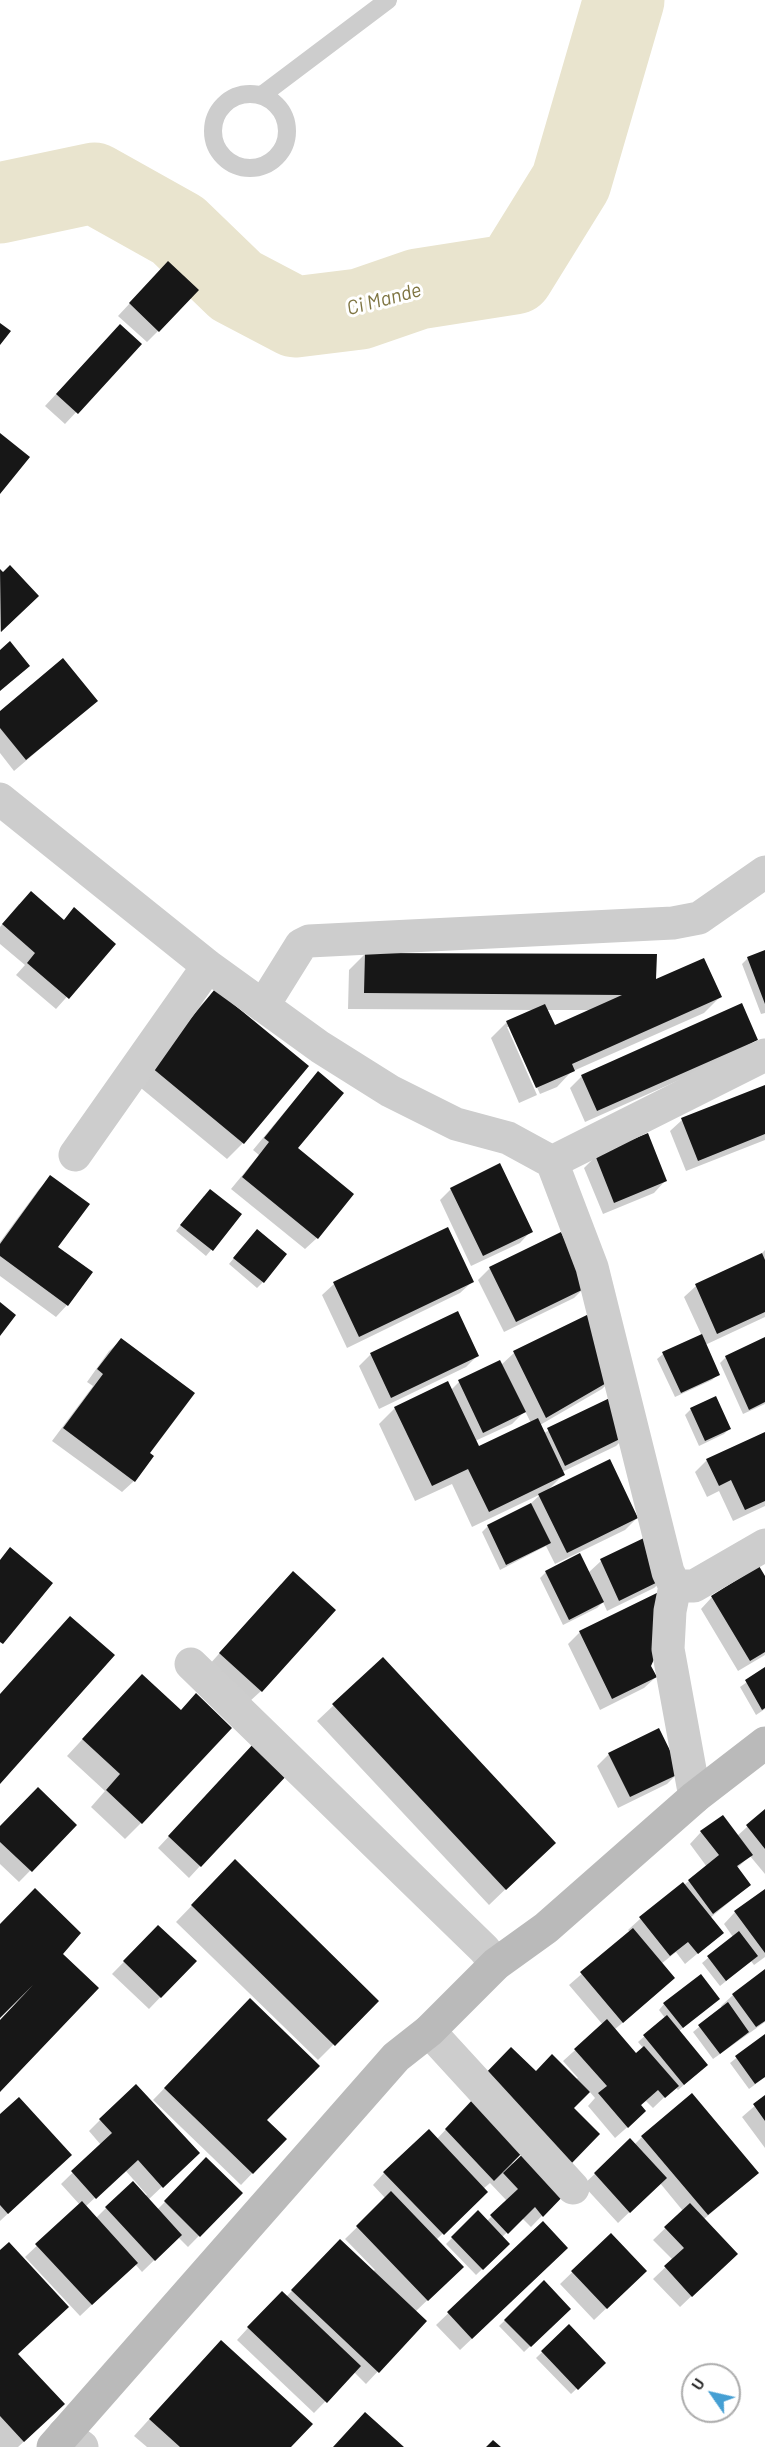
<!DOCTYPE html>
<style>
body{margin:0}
#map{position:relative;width:765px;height:2447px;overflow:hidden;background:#fff;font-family:Barlow,sans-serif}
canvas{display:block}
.north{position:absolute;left:681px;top:2363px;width:60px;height:60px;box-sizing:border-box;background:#fff;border:2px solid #acacac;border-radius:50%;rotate:304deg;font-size:16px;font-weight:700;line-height:24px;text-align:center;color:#303030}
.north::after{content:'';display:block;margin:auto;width:21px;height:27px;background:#459fd3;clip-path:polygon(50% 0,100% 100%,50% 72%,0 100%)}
</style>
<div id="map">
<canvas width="765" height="2447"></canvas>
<div class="north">U</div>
</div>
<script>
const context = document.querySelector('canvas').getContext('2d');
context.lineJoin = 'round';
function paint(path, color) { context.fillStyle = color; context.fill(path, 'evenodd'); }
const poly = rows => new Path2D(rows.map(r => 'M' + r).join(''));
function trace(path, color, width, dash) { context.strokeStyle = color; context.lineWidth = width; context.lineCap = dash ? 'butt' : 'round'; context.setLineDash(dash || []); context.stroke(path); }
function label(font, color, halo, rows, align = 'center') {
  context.font = font + ' Barlow,sans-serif'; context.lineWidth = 6; context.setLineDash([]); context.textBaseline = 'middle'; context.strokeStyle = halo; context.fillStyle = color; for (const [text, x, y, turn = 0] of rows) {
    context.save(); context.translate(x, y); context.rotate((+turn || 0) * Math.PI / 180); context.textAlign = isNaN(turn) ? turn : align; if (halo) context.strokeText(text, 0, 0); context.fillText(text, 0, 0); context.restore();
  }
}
paint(poly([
 [157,274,158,331,147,342,118,316],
 [108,338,139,345,65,424,45,406],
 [0,571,37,596,0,632],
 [96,701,14,771,0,753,0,713],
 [19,904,63,921,74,909,114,944,56,1009,16,975,25,965,0,944,0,927],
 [765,952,765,1013,761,1014,742,964,748,958],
 [365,954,720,997,704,1013,571,1072,557,1087,540,1094,510,1027,507,1027,537,1095,519,1103,491,1038,507,1022,534,1010,348,1009,349,970],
 [546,1010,591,1010,554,1027],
 [215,991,306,1066,243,1143,227,1159,136,1084,199,1007],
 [756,1039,745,1051,585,1122,570,1088,582,1076],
 [307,1085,296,1149,317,1238,305,1249,231,1189,259,1155,253,1150],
 [765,1086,765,1140,686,1171,670,1131,682,1120],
 [596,1156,665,1181,654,1193,603,1214,584,1168],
 [51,1177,56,1247,67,1305,56,1317,0,1276,0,1242,39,1189],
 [451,1189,531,1231,520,1243,471,1266,440,1200],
 [204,1196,240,1215,206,1256,176,1231],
 [251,1237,263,1282,257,1288,229,1264],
 [765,1250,765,1317,705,1345,718,1374,712,1380,675,1397,657,1359,663,1354,702,1336,684,1297,696,1286,759,1256],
 [490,1268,586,1286,574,1298,504,1332,478,1280],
 [472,1282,460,1293,347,1348,322,1295,334,1284],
 [457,1313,478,1355,466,1367,379,1409,359,1366,370,1355],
 [765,1339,765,1404,743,1414,720,1363,726,1357],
 [121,1340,148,1453,134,1481,122,1492,52,1441,93,1386,87,1382,109,1351],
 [514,1353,614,1377,602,1389,540,1425,544,1433,616,1397,628,1434,616,1446,562,1472,564,1474,546,1492,637,1518,625,1530,555,1564,546,1546,500,1570,482,1532,488,1526,528,1506,541,1494,472,1527,452,1484,415,1501,379,1424,395,1408,451,1390,459,1382,501,1365],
 [525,1411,531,1423,478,1448,475,1441,512,1424],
 [691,1409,730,1428,724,1434,699,1446,685,1415],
 [765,1433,765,1506,733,1521,719,1491,707,1497,695,1472,707,1460],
 [648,1538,666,1577,654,1588,607,1611,603,1602,597,1608,563,1625,540,1578,546,1572,588,1573,601,1561],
 [765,1579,765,1655,738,1671,701,1609,712,1597],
 [281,1584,261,1691,249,1702,209,1665],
 [580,1632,650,1665,656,1677,644,1688,600,1710,568,1644],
 [383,1659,538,1858,489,1905,317,1721],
 [765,1669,765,1709,756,1715,740,1687],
 [126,1692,180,1712,141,1823,125,1839,91,1807,105,1791,67,1756],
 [609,1754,679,1772,667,1784,618,1808,597,1766],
 [244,1756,200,1866,189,1878,158,1848],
 [765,1811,765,1874,750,1856,737,1868,750,1885,710,1918,722,1933,685,1964,676,1952,661,1964,661,1990,614,2030,636,2055,644,2049,638,2042,665,2018,659,2010,664,2004,712,2004,679,2031,700,2071,678,2090,675,2087,653,2108,646,2101,640,2106,632,2123,615,2138,588,2106,595,2098,589,2091,572,2108,556,2177,567,2190,531,2227,522,2218,502,2237,508,2244,476,2275,446,2244,478,2212,487,2221,507,2201,490,2183,483,2189,486,2192,436,2240,462,2267,415,2312,425,2321,366,2384,354,2372,314,2413,237,2340,270,2304,286,2297,340,2241,373,2271,375,2270,345,2239,386,2199,373,2185,384,2173,436,2140,463,2111,536,2073,576,2079,578,2078,563,2061,603,2025,569,1985,630,1932,628,1930,640,1919,707,1867,690,1844,701,1832,737,1836],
 [526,2147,529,2150,514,2165,512,2163],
 [75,1825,19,1882,0,1864,0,1828],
 [235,1861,377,2001,318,2060,176,1922],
 [765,1891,765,1957,754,1965,751,1961,720,1986,702,1963,733,1937,724,1924,735,1912],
 [158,1927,195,1961,149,2009,112,1974],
 [765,1971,765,2022,713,2059,693,2032,722,2008,721,2006,733,1995],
 [250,2000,265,2120,285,2139,241,2185,153,2100],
 [765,2035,765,2077,749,2089,730,2063],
 [765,2097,765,2148,742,2117],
 [0,2116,59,2166,0,2221],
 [100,2120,186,2164,148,2200,157,2210,207,2159,241,2193,188,2247,178,2237,142,2272,135,2264,80,2316,25,2257,80,2205,61,2184,101,2145,89,2131],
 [125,2170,147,2195,106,2208,96,2218,85,2207],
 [642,2137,745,2184,704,2219,724,2265,680,2307,653,2279,673,2260,653,2240,683,2211,660,2183,618,2223,583,2185,630,2141,634,2145],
 [543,2223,555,2260,460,2350,436,2325],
 [611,2235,634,2282,594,2320,560,2284],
 [0,2252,17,2355,47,2420,18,2447,0,2447],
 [544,2283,569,2309,524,2352,499,2326],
 [569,2326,604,2363,571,2394,536,2358],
 [205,2358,289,2447,147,2447,134,2436]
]), '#0003');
trace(poly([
 [0,203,94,183,178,230,236,286,295,317,360,309,418,289,514,274,571,182,624,0]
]), '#e9e4ce', 81);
paint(poly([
 [168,261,199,290,159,332,129,303],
 [0,323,11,331,0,345],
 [120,324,142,344,78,414,56,394],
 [0,433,30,457,0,494],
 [10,565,39,596,1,632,0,569,3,572],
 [10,641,30,666,0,691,0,650],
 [63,658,98,701,26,760,0,728,0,711],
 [31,891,64,920,74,907,116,944,69,999,27,963,35,953,2,924],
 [765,950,765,1004,747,957],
 [365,953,657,954,656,979,704,958,722,997,572,1064,575,1071,536,1088,506,1021,545,1004,555,1025,622,995,364,993],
 [215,989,309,1066,244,1144,151,1067],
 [742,1003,758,1040,597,1111,581,1075],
 [318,1071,344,1093,298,1148,354,1194,318,1239,242,1177,269,1142,264,1138],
 [765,1085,765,1134,698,1161,681,1118],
 [648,1133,667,1181,614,1203,595,1155],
 [500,1163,533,1232,483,1256,450,1188],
 [50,1175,90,1204,58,1247,93,1272,68,1306,0,1256,0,1244],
 [210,1189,242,1214,213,1251,180,1225],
 [448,1227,474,1282,359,1337,333,1282],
 [257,1229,287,1254,264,1283,233,1258],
 [561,1232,588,1287,516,1322,489,1267],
 [762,1253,765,1260,765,1312,717,1334,695,1284],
 [0,1302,16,1315,0,1336],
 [458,1311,479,1356,391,1398,370,1353],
 [591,1313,615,1378,546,1418,513,1351],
 [702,1334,720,1375,681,1393,662,1352],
 [765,1337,765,1402,749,1410,725,1356],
 [121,1338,195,1393,150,1453,154,1456,135,1482,63,1428,103,1374,97,1369],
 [500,1360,526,1412,483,1433,458,1380],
 [448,1381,479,1446,538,1418,565,1475,489,1512,468,1469,432,1486,394,1407],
 [616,1395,630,1434,565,1466,547,1428],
 [716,1396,731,1429,705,1441,690,1408],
 [765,1432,765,1501,745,1510,731,1480,719,1486,706,1459],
 [610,1459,638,1518,567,1553,538,1494],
 [531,1503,551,1543,506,1565,487,1525],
 [648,1536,668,1577,619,1601,600,1559],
 [10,1547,53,1583,3,1644,0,1642,0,1560],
 [580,1553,604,1602,569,1620,545,1571],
 [759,1566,765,1576,765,1652,750,1661,711,1596],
 [293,1571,336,1610,262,1692,219,1653],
 [663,1590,663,1639,651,1666,657,1677,612,1699,579,1631],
 [70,1616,115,1655,0,1784,0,1694],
 [383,1657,556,1843,506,1890,332,1704],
 [765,1667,765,1708,762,1710,745,1680],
 [142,1674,181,1710,196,1693,232,1728,142,1824,106,1790,120,1774,82,1739],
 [659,1728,681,1773,630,1797,608,1753],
 [255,1742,289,1773,201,1867,168,1836],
 [38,1787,77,1825,32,1872,0,1842,0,1826],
 [765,1809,765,1849,746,1825],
 [723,1815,753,1855,737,1866,751,1885,713,1914,688,1880,719,1855,700,1831],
 [235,1859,379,2001,335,2046,191,1905],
 [683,1882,724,1933,698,1954,688,1942,670,1956,639,1917],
 [35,1888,81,1933,63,1954,99,1988,0,2092,0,2020,33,1985,0,2018,0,1924],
 [765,1889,765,1953,734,1911],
 [158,1925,197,1961,161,1998,123,1961],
 [633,1928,675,1978,623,2023,580,1972],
 [739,1931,758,1956,726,1981,707,1956],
 [765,1969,765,2021,756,2027,732,1994],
 [701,1974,720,1999,683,2028,663,2003],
 [250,1998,320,2066,267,2120,287,2139,253,2174,164,2088],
 [728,2002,749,2032,720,2054,698,2025],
 [667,2015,708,2065,684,2085,643,2035],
 [607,2019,636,2053,644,2046,679,2086,665,2098,658,2090,641,2105,646,2111,628,2128,598,2093,607,2086,574,2049],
 [765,2034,765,2077,755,2084,735,2056],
 [511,2047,536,2071,552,2054,590,2092,574,2108,600,2134,569,2166,480,2079],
 [136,2084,200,2153,163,2188,138,2160,96,2199,71,2171,112,2133,99,2119],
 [692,2093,759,2173,708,2215,641,2136],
 [765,2095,765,2121,753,2104],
 [19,2097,72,2155,8,2214,0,2205,0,2114],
 [475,2097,530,2145,494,2181,445,2129],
 [429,2129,488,2192,444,2235,383,2172],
 [630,2138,667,2178,630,2213,594,2173],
 [531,2146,569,2190,543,2217,535,2207,508,2234,490,2215,518,2189,503,2173],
 [206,2157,243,2193,200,2237,164,2201],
 [133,2181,182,2235,155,2261,105,2207],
 [391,2191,464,2267,428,2301,356,2226],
 [82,2201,138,2263,92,2305,35,2244],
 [690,2203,738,2254,692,2297,664,2266,684,2248,664,2227],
 [478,2210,510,2244,483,2270,451,2237],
 [543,2221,568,2248,472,2339,447,2312],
 [611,2233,647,2271,607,2309,571,2271],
 [340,2239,427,2321,379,2373,291,2290],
 [9,2242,69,2307,18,2354,65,2404,24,2442,0,2416,0,2250],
 [544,2280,571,2309,531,2347,504,2320],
 [282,2291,361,2366,327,2403,247,2327],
 [569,2324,606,2363,578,2390,541,2351],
 [221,2340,313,2424,291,2447,180,2447,149,2419],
 [365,2412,404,2447,333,2447],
 [493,2440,501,2447,486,2447]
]), '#171717');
trace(poly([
 '213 131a37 37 0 1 1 74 0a37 37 0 1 1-74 0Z',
 [262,95,388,0]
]), '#cdcdcd', 18);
trace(poly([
 [0,799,208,966,320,1047,390,1091,456,1124,508,1138,552,1162,592,1267,668,1572,675,1586,670,1611,668,1649,695,1797],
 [263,1006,301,945,309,941,673,923,699,918,765,872],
 [75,1155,208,966],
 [552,1162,765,1055],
 [675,1586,694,1586,765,1545],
 [191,1664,484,1949,496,1964],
 [429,2031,573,2188],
 [64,2434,82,2447]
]), '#cdcdcd', 33);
trace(poly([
 [53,2447,396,2057,429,2031,496,1964,546,1928,695,1797,765,1743]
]), '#bababa', 33);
label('italic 20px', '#7e7441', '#fff', [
 ["Ci Mande",384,299,-15]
]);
</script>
